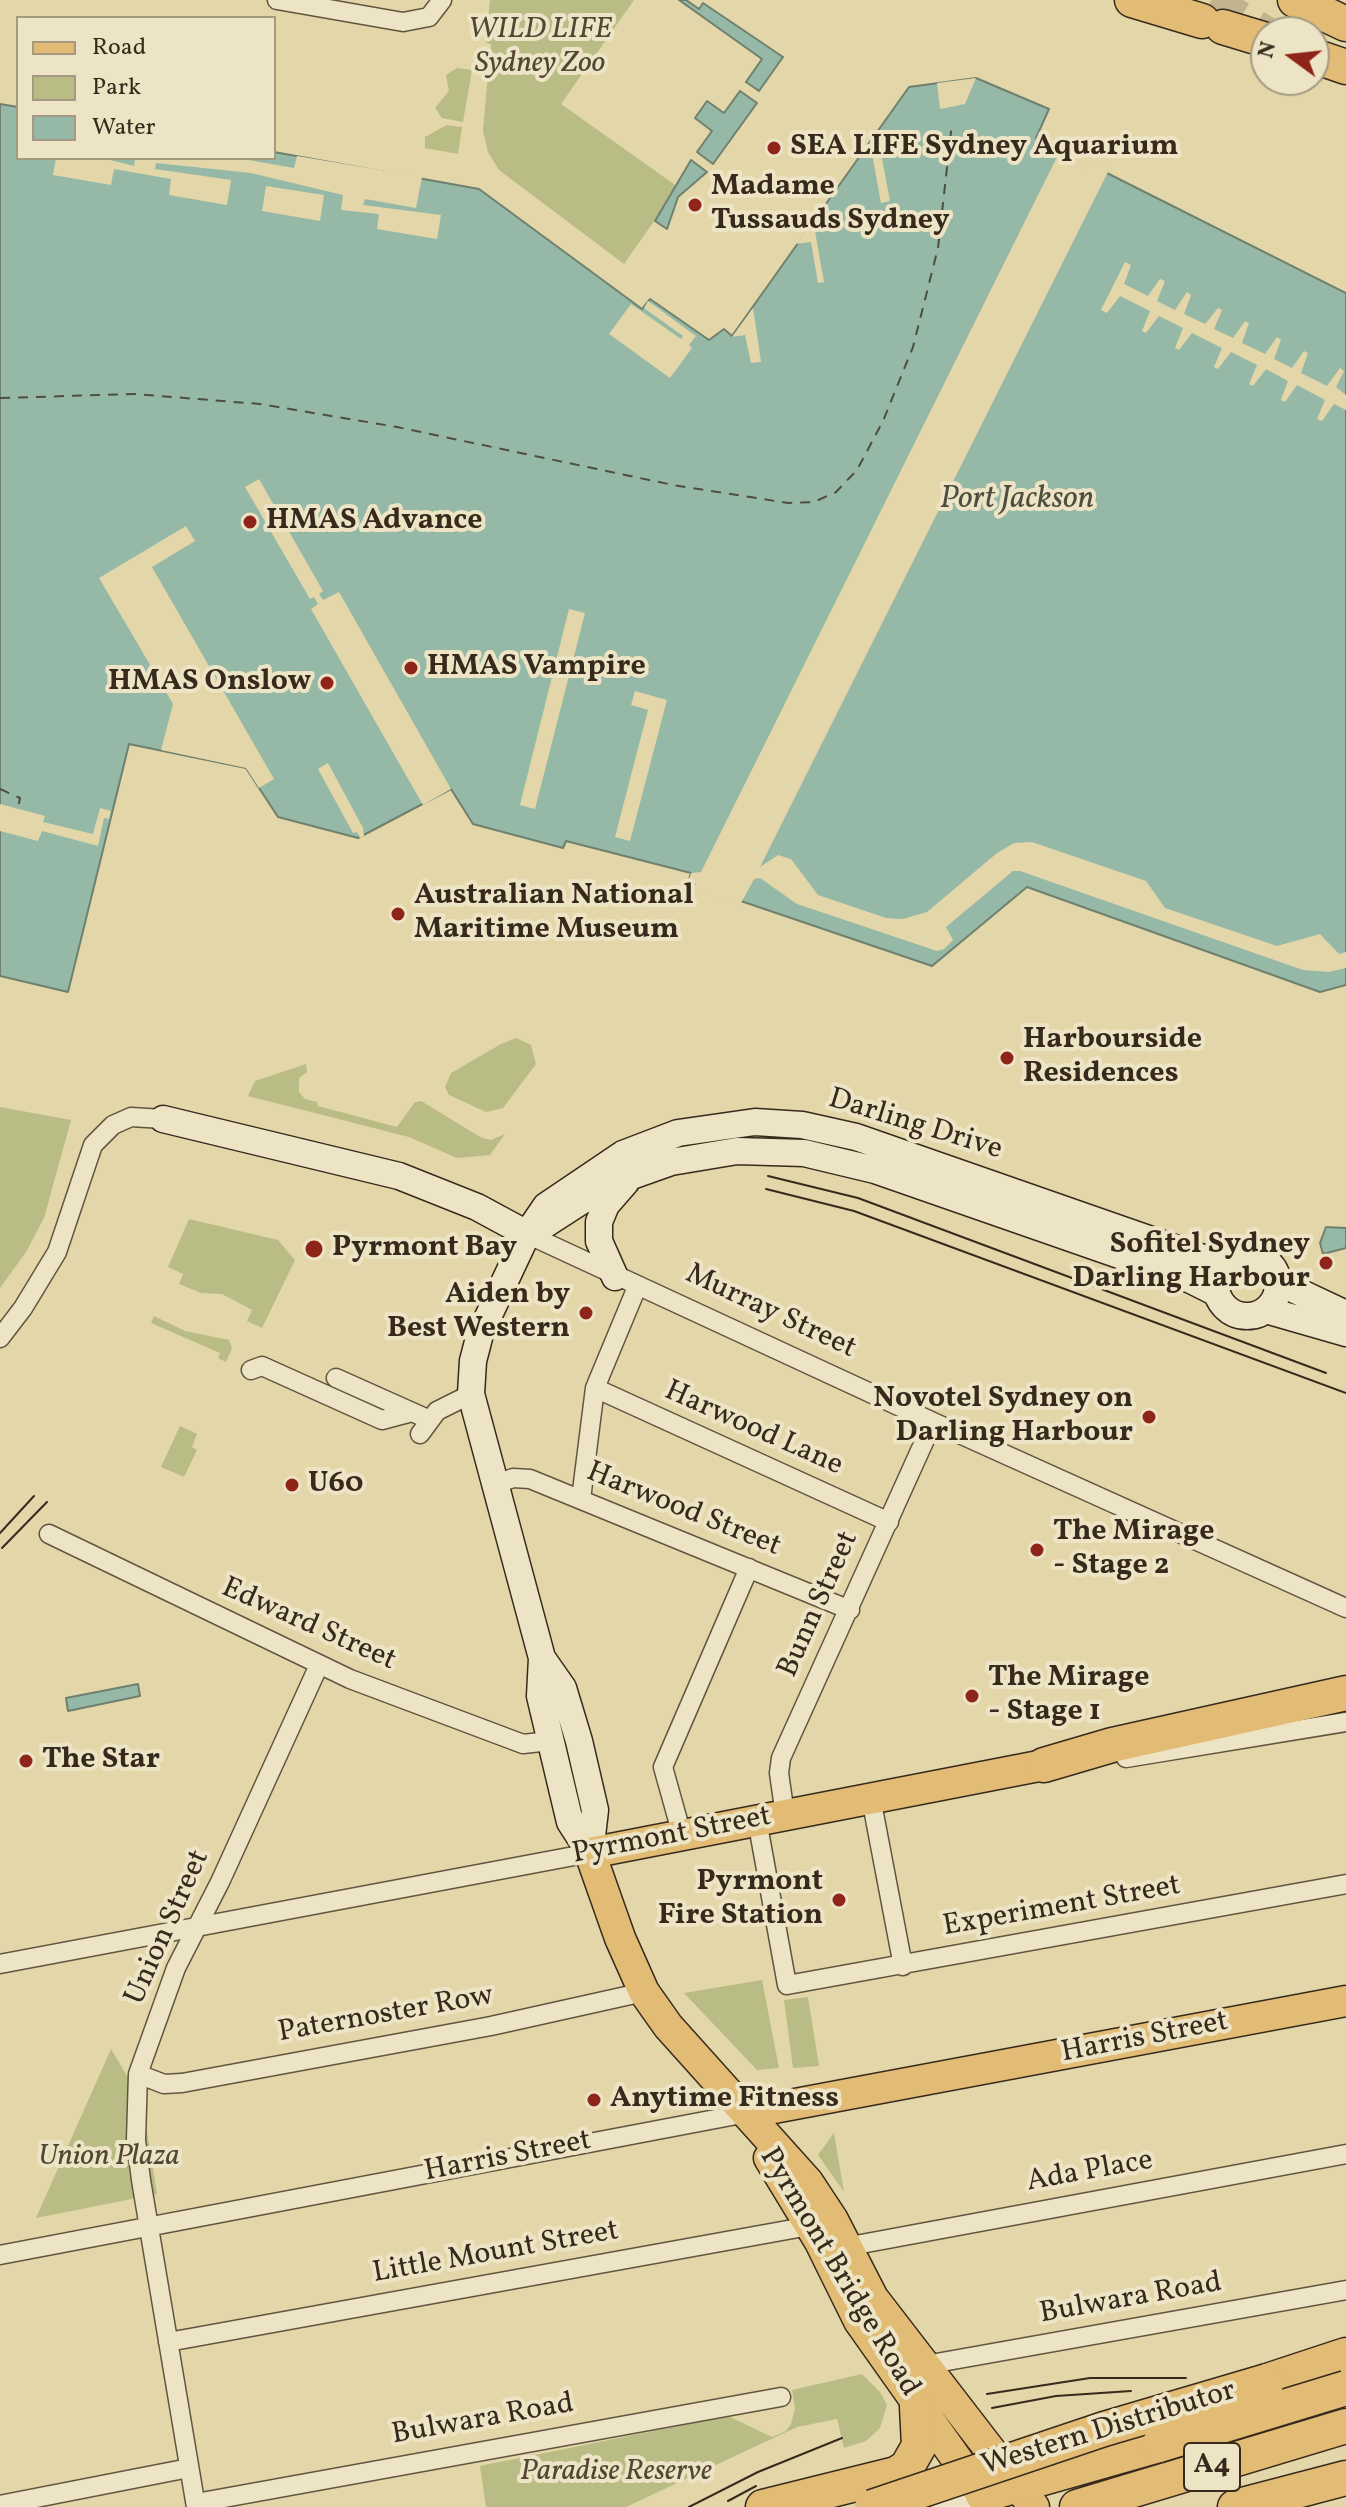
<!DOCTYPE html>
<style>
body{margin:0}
#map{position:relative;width:1346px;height:2507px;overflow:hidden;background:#e3d6a8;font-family:Vollkorn,serif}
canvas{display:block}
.legend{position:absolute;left:16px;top:16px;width:260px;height:144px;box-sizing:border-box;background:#ede4c6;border:2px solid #a49a82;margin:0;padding:10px 14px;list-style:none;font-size:24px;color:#372a1d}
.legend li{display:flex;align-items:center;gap:16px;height:40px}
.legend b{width:40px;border:2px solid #a49a82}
.north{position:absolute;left:1250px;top:16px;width:80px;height:80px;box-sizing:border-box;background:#ede4c6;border:2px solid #a49a82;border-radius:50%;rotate:285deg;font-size:22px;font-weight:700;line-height:32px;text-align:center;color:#372a1d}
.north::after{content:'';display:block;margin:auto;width:28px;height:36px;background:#8f2418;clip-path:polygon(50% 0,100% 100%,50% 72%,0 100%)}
</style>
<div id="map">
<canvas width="1346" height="2507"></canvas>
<ul class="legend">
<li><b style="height:10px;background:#e2bb74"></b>Road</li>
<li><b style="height:22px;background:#b9bc84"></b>Park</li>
<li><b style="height:22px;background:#95b9a6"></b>Water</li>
</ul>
<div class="north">N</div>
</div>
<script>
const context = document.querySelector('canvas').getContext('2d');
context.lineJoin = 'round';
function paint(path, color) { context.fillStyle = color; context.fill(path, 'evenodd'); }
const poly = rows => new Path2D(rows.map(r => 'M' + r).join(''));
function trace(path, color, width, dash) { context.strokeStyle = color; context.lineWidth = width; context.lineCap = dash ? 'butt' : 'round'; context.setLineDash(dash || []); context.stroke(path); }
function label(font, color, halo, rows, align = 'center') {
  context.font = font + ' Vollkorn,serif'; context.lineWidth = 8; context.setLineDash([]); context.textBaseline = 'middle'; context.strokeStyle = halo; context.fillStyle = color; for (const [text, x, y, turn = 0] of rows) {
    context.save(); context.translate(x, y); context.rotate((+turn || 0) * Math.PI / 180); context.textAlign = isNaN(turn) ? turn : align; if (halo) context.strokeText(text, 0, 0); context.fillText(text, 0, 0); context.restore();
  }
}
paint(poly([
 [490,0,634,0,561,104,678,187,624,264,499,170,488,152,483,131,488,73,483,72,485,57,490,57,491,44,486,43],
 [457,68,472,70,463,122,442,118,435,108,449,91,446,75],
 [447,125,462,127,458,154,425,148,425,137],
 [516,1038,531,1045,536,1064,503,1108,486,1112,449,1095,445,1087,451,1073,501,1044],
 [306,1064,307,1072,299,1078,299,1092,305,1099,317,1102,318,1106,397,1127,415,1102,421,1101,482,1138,491,1140,505,1134,490,1155,457,1158,409,1137,248,1096,255,1081],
 [0,1107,71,1120,44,1218,26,1252,0,1288],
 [189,1219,278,1240,295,1260,262,1328,247,1321,252,1310,222,1294,201,1293,179,1284,183,1274,168,1267],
 [154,1316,185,1331,229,1340,232,1348,226,1362,218,1358,220,1353,151,1323],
 [180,1426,197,1434,192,1447,197,1450,184,1477,161,1467],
 [762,1980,779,2068,757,2070,684,1993],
 [808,1997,819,2066,793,2068,784,2000],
 [111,2049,142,2101,157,2194,36,2218],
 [834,2133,844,2192,818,2155],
 [862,2374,880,2392,887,2405,880,2428,866,2441,844,2448,837,2419,797,2427,626,2507,486,2507,480,2466,728,2416,772,2437,786,2431,791,2424,795,2408,792,2390]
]), '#b9bc84');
const water = poly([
 [679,0,686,0,699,9,703,3,783,57,759,91,746,82,762,59,679,0],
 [976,78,1049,109,1036,138,1075,158,1070,168,1085,176,1091,165,1346,293,1346,985,1320,992,1027,887,932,966,688,883,691,873,566,841,563,848,473,824,451,789,358,838,278,817,246,768,129,744,68,992,0,976,0,104,18,107,18,158,274,158,274,152,479,189,642,309,650,299,709,340,724,329,732,336,909,87,976,78],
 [740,91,757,103,713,164,697,152,712,131,695,118,707,101,724,113,740,91],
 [691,160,707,172,678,197,667,229,655,221,691,160],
 [1326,1227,1346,1228,1346,1248,1323,1254,1320,1243,1326,1227],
 [138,1684,140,1696,68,1711,66,1698,138,1684]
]);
paint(water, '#95b9a6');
trace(water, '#6f806f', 2);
paint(poly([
 [976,78,965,104,940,109,937,83],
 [877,132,890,201,881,203,872,154,861,156],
 [1062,147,1078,155,1075,167,1084,171,1091,161,1109,170,760,867,778,855,791,859,818,895,886,918,903,919,927,912,997,853,1014,843,1032,842,1146,881,1165,908,1277,946,1320,934,1339,954,1346,952,1346,968,1329,972,1303,970,1020,871,1013,871,946,927,953,940,944,949,937,951,797,904,760,878,754,879,740,905,693,889,696,883,688,883,691,873,701,872],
 [297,156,422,177,416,208,365,199,363,205,441,215,437,239,377,229,379,214,341,210,343,195,251,173,156,163,155,169,231,180,227,205,169,195,171,179,114,169,111,185,53,175,56,158,102,158,134,166,135,159,130,158,237,158,294,168],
 [266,186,324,195,320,221,262,211],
 [813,220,824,282,818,283,811,242,796,244],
 [1125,262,1131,265,1124,284,1148,296,1160,279,1165,281,1157,301,1175,310,1187,292,1191,295,1184,314,1205,324,1218,308,1222,310,1214,329,1233,338,1245,321,1249,323,1242,343,1265,354,1277,337,1281,340,1274,359,1292,368,1304,351,1308,353,1301,373,1327,386,1340,368,1344,371,1336,387,1346,395,1346,410,1334,404,1322,421,1317,419,1325,400,1297,385,1285,402,1281,400,1288,381,1266,369,1253,386,1249,384,1257,365,1231,352,1218,369,1214,367,1222,348,1192,333,1179,350,1175,348,1183,328,1159,316,1146,333,1142,331,1150,311,1120,296,1107,313,1101,310],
 [648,301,696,336,689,345,692,348,670,378,609,334,631,304,681,339,683,336,644,308],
 [753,308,761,362,751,363,745,335,732,337],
 [259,479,323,591,319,594,323,600,339,592,451,789,423,805,311,609,318,604,314,597,310,599,245,487],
 [186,526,195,541,152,567,274,779,259,788,246,768,161,750,173,704,99,578],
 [569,609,585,613,535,809,520,805],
 [635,691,667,700,630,841,615,837,648,710,631,705],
 [328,763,363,828,364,836,360,838,357,832,353,833,318,769],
 [0,804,45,816,43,822,93,834,100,808,111,811,109,819,104,818,98,846,42,831,38,841,0,831]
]), '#e3d6a8');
trace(poly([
 [0,398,135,394,260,404,397,427,673,485,788,503,814,502,836,492,857,470,883,421,913,347,938,248,952,123],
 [0,789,20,798,18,808]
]), '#4e4e3f', 2, [10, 8]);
trace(poly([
 [1211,1,1266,33]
]), '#c1b48c', 34, [34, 17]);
const street = poly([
 [277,0,403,22,429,17,442,0],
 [527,1234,933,1422,1346,1608],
 [0,1338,23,1308,57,1252,93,1145,113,1125,131,1117,163,1119],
 [251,1370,262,1366,382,1420,412,1412],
 [336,1378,430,1420],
 [595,1388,889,1522],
 [420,1434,437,1411,471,1394],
 [494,1485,513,1478,530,1479,850,1610],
 [581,1499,595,1388,637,1287],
 [49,1534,350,1679,523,1744,550,1741],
 [1126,1758,1346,1722],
 [871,1798,903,1966],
 [785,1815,779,1773,781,1758,933,1422],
 [757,1820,787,1985,1346,1884],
 [682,1835,663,1767,749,1568],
 [0,1964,590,1853],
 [138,2074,164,2084,182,2083,491,2026,644,1992],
 [845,2247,1346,2154],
 [0,2255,747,2113],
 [168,2342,815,2225],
 [925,2365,1346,2290],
 [196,2503,781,2397],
 [0,2505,189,2468],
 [196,2507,141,2180,136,2140,138,2074,176,1968,220,1882,319,1665],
 [940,2507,983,2495]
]);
const secondary = poly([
 [163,1119,399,1176,477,1207,527,1234],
 [541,1227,606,1185,671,1162,737,1151,804,1153,875,1170,1191,1280,1217,1293],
 '1216 1285a31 31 0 1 1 62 0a31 31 0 1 1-62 0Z',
 [615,1277,599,1241,599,1222,606,1205,626,1182],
 [1278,1282,1346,1314],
 [1266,1310,1346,1333],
 [542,1658,563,1688,579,1741,595,1810,590,1853],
 [590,1853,570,1822,540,1696,542,1658,471,1394,473,1361,480,1334,527,1234,546,1206,623,1154,678,1133,755,1122,802,1125,856,1137,1223,1265]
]);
const primary = poly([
 [747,2113,1346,2001],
 [769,2158,820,2242,859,2321,980,2492],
 [1034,2507,873,2298,833,2220,808,2182,668,2026,644,1992,620,1938,590,1853,1044,1765]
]);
const highway = poly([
 [1132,0,1202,21],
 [1295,0,1346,24],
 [1223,27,1266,40],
 [1314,56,1346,67],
 [1044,1765,1112,1745,1346,1693],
 [1267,2381,1346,2355],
 [983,2495,1159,2445],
 [763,2507,896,2474,907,2467,919,2446,917,2407],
 [1077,2507,1346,2426],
 [1235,2507,1346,2478]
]);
trace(street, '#625540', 21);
trace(secondary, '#372a1d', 29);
trace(primary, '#372a1d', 33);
trace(highway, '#372a1d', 37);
trace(street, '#ede4c6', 18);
trace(secondary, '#ede4c6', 26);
trace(primary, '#e2bb74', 30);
trace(highway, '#e2bb74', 34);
trace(poly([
 [768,1176,858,1198,1326,1373],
 [766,1189,854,1211,1346,1393],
 [0,1533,34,1496],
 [2,1548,47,1502],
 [987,2394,1090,2378,1186,2378],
 [992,2408,1056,2396,1131,2391],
 [728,2501,756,2486],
 [689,2507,758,2472,842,2438]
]), '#372a1d', 2);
const highwayBridge = poly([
 [1159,2445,1346,2388],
 [872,2507,1104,2429,1267,2381]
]);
trace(highwayBridge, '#372a1d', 37, []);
trace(highwayBridge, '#e2bb74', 34);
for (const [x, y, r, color] of [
 [774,148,8,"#8f2418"],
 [695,205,8,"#8f2418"],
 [250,522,8,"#8f2418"],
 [411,668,8,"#8f2418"],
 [327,683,8,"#8f2418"],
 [398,914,8,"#8f2418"],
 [1007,1058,8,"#8f2418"],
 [314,1249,10,"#8f2418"],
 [1326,1263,8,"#8f2418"],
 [586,1313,8,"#8f2418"],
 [1149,1417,8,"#8f2418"],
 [292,1485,8,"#8f2418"],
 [1037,1550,8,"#8f2418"],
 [972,1696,8,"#8f2418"],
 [26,1761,8,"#8f2418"],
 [839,1900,8,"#8f2418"],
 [594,2100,8,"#8f2418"]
]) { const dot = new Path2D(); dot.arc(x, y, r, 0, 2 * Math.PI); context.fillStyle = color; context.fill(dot); trace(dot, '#ede4c6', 3); }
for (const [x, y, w] of [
 [1212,2467,56]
]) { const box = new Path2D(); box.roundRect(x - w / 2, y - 24, w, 48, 6); context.fillStyle = '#ede4c6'; context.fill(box); trace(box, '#372a1d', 2); }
label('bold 28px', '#372a1d', null, [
 ["A4",1212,2467]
]);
label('italic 30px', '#514732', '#ede4c6', [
 ["WILD LIFE",540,31],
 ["Sydney Zoo",540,65],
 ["Union Plaza",109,2158],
 ["Paradise Reserve",616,2473]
]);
label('bold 30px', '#372a1d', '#ede4c6', [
 ["SEA LIFE Sydney Aquarium",790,148],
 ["Madame",711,188],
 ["Tussauds Sydney",711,222],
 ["HMAS Advance",266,522],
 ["HMAS Vampire",427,668],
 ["HMAS Onslow",311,683,"right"],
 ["Australian National",414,897],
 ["Maritime Museum",414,931],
 ["Harbourside",1023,1041],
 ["Residences",1023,1075],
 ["Sofitel Sydney",1310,1246,"right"],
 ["Darling Harbour",1310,1280,"right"],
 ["Pyrmont Bay",332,1249],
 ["Aiden by",570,1296,"right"],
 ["Best Western",570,1330,"right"],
 ["Novotel Sydney on",1133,1400,"right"],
 ["Darling Harbour",1133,1434,"right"],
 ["U60",308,1485],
 ["The Mirage",1053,1533],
 ["- Stage 2",1053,1567],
 ["The Mirage",988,1679],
 ["- Stage 1",988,1713],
 ["The Star",42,1761],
 ["Pyrmont",823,1883,"right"],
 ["Fire Station",823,1917,"right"],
 ["Anytime Fitness",610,2100]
], 'left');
label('30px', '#372a1d', '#ede4c6', [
 ["Darling Drive",915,1126,17],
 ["Murray Street",770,1313,25],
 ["Harwood Lane",753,1430,24],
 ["Harwood Street",683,1511,22],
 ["Bunn Street",820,1605,-66],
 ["Edward Street",308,1626,24],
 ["Pyrmont Street",672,1837,-11],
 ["Experiment Street",1062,1908,-10],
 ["Union Street",169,1928,-66],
 ["Paternoster Row",386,2016,-10],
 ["Harris Street",1145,2039,-11],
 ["Harris Street",508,2158,-11],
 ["Ada Place",1090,2173,-10],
 ["Little Mount Street",496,2254,-10],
 ["Pyrmont Bridge Road",838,2273,59],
 ["Bulwara Road",1131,2300,-10],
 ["Bulwara Road",483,2421,-10],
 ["Western Distributor",1109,2430,-17]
]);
label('italic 32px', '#4e4e3f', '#ede4c6', [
 ["Port Jackson",1017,501]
]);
</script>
